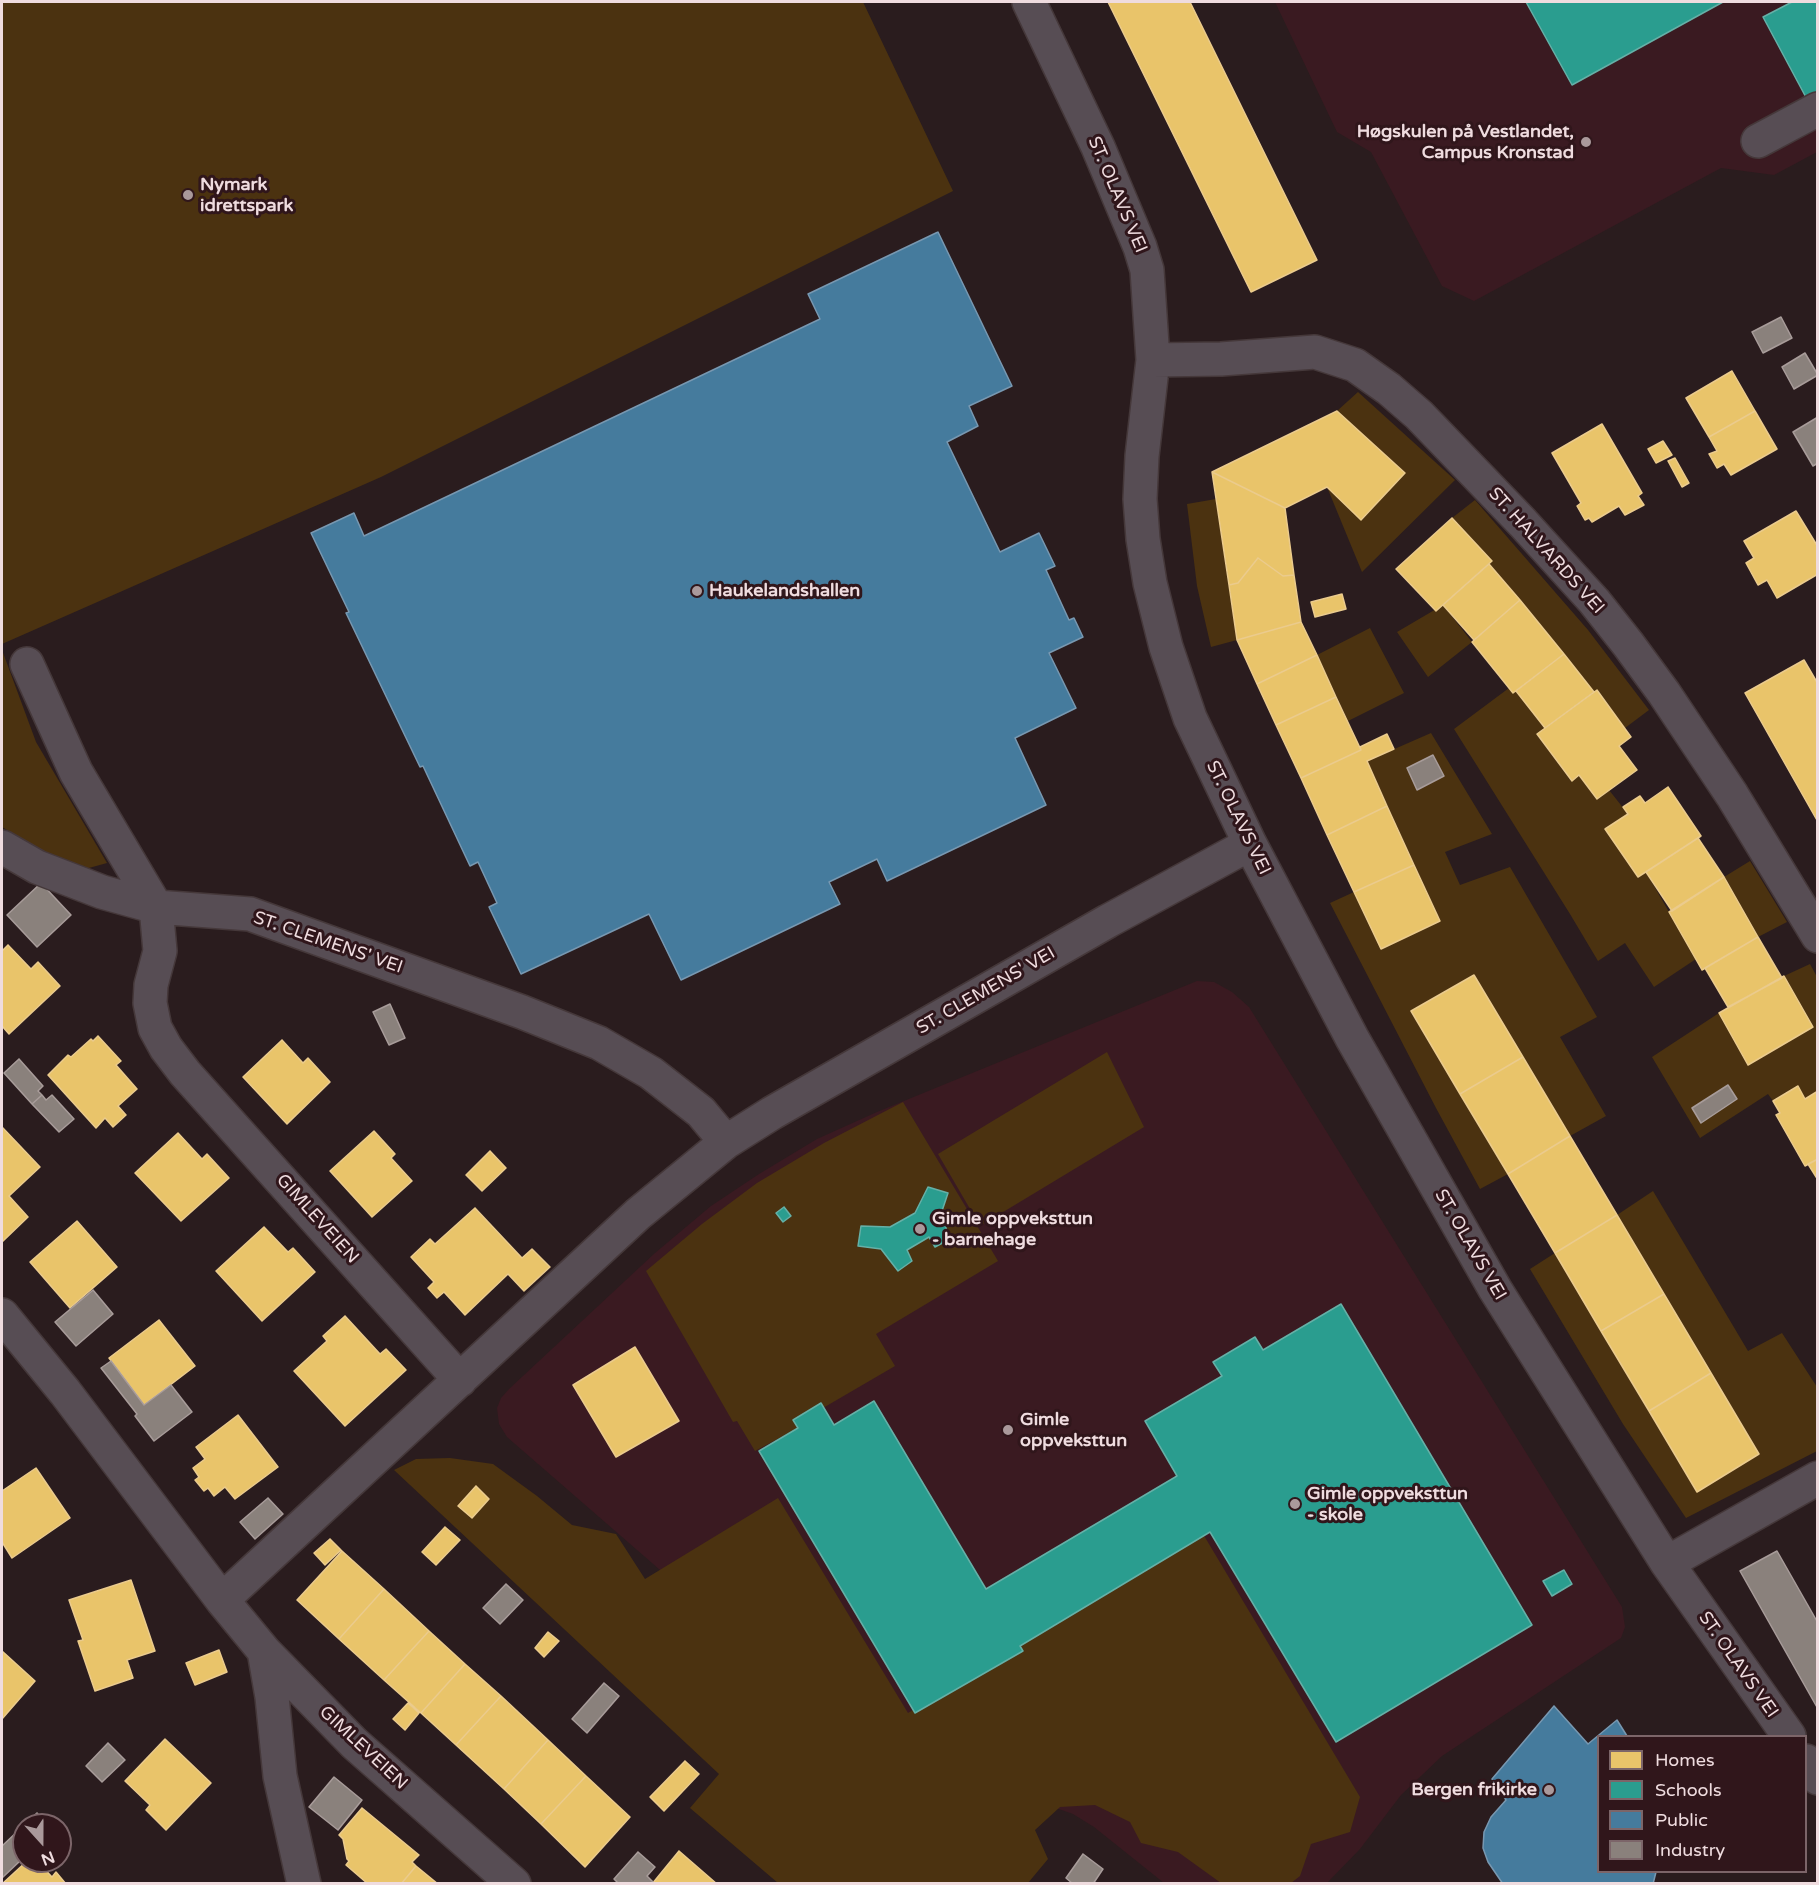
<!DOCTYPE html>
<meta charset="utf-8">
<style>
body{margin:0}
#map{position:relative;width:1819px;height:1885px;overflow:hidden;background:#2a1c1e;font-family:"Varela Round",sans-serif}
canvas{display:block}
.frame{position:absolute;inset:0;border:3px solid #efdcdf;pointer-events:none}
.legend{position:absolute;left:1597px;top:1735px;width:210px;height:138px;box-sizing:border-box;background:#30161b;border:2px solid #7c6569;margin:0;padding:8px 10px;list-style:none;font-size:18px;color:#efdcdf}
.legend li{display:flex;align-items:center;gap:12px;height:30px}
.legend b{width:30px;border:2px solid #7c6569}
.north{position:absolute;left:12px;top:1813px;width:60px;height:60px;box-sizing:border-box;background:#30161b;border:2px solid #7c6569;border-radius:50%;rotate:159deg;font-size:16px;font-weight:700;line-height:24px;text-align:center;color:#efdcdf}
.north::after{content:'';display:block;margin:auto;width:21px;height:27px;background:#aa999b;clip-path:polygon(50% 0,100% 100%,50% 72%,0 100%)}
</style>
<div id="map">
<canvas width="1819" height="1885"></canvas>
<div class="frame"></div>
<ul class="legend">
<li><b style="height:16px;background:#e9c46a"></b>Homes</li>
<li><b style="height:16px;background:#2a9d8f"></b>Schools</li>
<li><b style="height:16px;background:#457b9d"></b>Public</li>
<li><b style="height:16px;background:#8a817c"></b>Industry</li>
</ul>
<div class="north">N</div>
</div>
<script>
const context = document.querySelector('canvas').getContext('2d');
context.lineJoin = 'round';
function paint(path, color) { context.fillStyle = color; context.fill(path, 'evenodd'); }
const poly = rows => new Path2D(rows.map(r => 'M' + r).join(''));
function trace(path, color, width, dash) { context.strokeStyle = color; context.lineWidth = width; context.lineCap = dash ? 'butt' : 'round'; context.setLineDash(dash || []); context.stroke(path); }
function label(font, color, halo, rows, align = 'center') {
  context.font = font + ' "Varela Round",sans-serif'; context.lineWidth = 6; context.setLineDash([]); context.textBaseline = 'middle'; context.strokeStyle = halo; context.fillStyle = color; for (const [text, x, y, turn = 0] of rows) {
    context.save(); context.translate(x, y); context.rotate((+turn || 0) * Math.PI / 180); context.textAlign = isNaN(turn) ? turn : align; if (halo) context.strokeText(text, 0, 0); context.fillText(text, 0, 0); context.restore();
  }
}
paint(poly([
 [1275,2,1817,2,1817,152,1774,175,1721,168,1474,301,1442,286,1371,152,1337,132],
 [1197,981,1214,982,1232,992,1249,1007,1622,1607,1625,1627,1621,1638,1442,1756,1401,1795,1360,1849,1327,1883,1164,1883,1094,1827,1073,1814,1056,1808,751,1649,507,1437,499,1424,497,1408,501,1398,509,1389,655,1253,711,1206,759,1174,817,1139,877,1112]
]), '#3a1a21');
paint(poly([
 [2,2,863,2,953,191,381,477,2,644],
 [1358,392,1455,480,1362,572,1327,487,1362,520,1405,473,1337,411],
 [1216,499,1237,640,1211,647,1197,586,1187,504],
 [1475,500,1588,630,1649,710,1625,728,1598,690,1594,692,1489,564,1491,561,1452,518],
 [1443,605,1472,642,1428,677,1397,632],
 [1370,628,1404,693,1348,721,1317,655],
 [2,650,36,742,107,863,78,871,2,827],
 [1509,688,1513,693,1516,691,1545,728,1537,735,1571,781,1579,775,1596,799,1609,790,1628,814,1606,828,1638,876,1646,872,1696,959,1654,987,1625,943,1598,961,1570,914,1454,729],
 [1431,733,1492,834,1445,852,1460,885,1510,867,1597,1017,1560,1037,1606,1116,1570,1136,1474,975,1411,1012,1508,1174,1480,1189,1436,1108,1330,903,1354,892,1440,921,1367,761],
 [1750,861,1787,922,1758,937,1724,877],
 [1810,964,1817,977,1817,1091,1805,1099,1798,1086,1773,1101,1768,1094,1700,1138,1652,1057,1719,1013,1748,1065,1813,1027,1784,976],
 [1107,1052,1144,1127,980,1226,938,1154],
 [903,1102,998,1261,876,1334,895,1366,823,1408,821,1403,793,1420,798,1428,755,1451,737,1421,733,1422,646,1271,702,1224,757,1183,824,1143],
 [1653,1191,1748,1351,1782,1333,1817,1387,1817,1451,1686,1518,1623,1424,1530,1269,1555,1253,1696,1491,1759,1454,1617,1215],
 [450,1458,493,1464,537,1496,572,1525,616,1534,645,1579,778,1498,908,1713,1203,1534,1360,1797,1350,1832,1311,1844,1300,1876,1291,1883,1221,1883,1178,1852,1141,1843,1130,1822,1095,1805,1060,1807,1035,1830,1048,1859,1028,1883,778,1883,690,1808,719,1774,394,1470,416,1459]
]), '#4b3210');
const homes = poly([
 [1108,2,1190,2,1317,260,1251,292,1108,2],
 [1732,371,1755,411,1709,437,1686,398,1732,371],
 [1337,411,1405,473,1361,520,1327,487,1285,508,1212,472,1337,411],
 [1755,411,1777,449,1731,475,1724,464,1717,468,1709,454,1717,451,1709,437,1755,411],
 [1602,424,1642,493,1638,496,1644,505,1625,515,1619,506,1592,522,1589,518,1585,520,1577,506,1581,503,1552,453,1602,424],
 [1663,441,1672,455,1656,463,1648,449,1663,441],
 [1675,458,1689,483,1682,487,1668,461,1675,458],
 [1212,472,1285,508,1294,575,1283,576,1258,558,1238,583,1229,585,1212,472],
 [1796,511,1818,547,1818,574,1777,598,1767,580,1758,585,1746,563,1754,558,1744,541,1796,511],
 [1452,518,1492,561,1436,611,1396,569,1452,518],
 [1258,558,1283,576,1294,575,1301,622,1237,640,1229,585,1238,583,1258,558],
 [1489,564,1520,600,1474,640,1443,605,1489,564],
 [1342,594,1346,609,1315,617,1311,602,1342,594],
 [1520,600,1564,654,1513,693,1472,642,1520,600],
 [1301,622,1317,655,1257,684,1237,640,1301,622],
 [1564,654,1594,692,1545,728,1516,691,1564,654],
 [1317,655,1336,697,1276,725,1257,684,1317,655],
 [1804,660,1818,684,1818,822,1745,693,1804,660],
 [1597,690,1631,737,1619,746,1637,770,1597,799,1579,775,1572,781,1537,734,1597,690],
 [1336,697,1361,750,1301,778,1276,725,1336,697],
 [1387,734,1394,749,1367,761,1387,806,1327,835,1301,778,1361,750,1360,747,1387,734],
 [1668,787,1701,836,1638,877,1605,829,1628,814,1623,807,1640,796,1645,803,1668,787],
 [1387,806,1414,865,1354,892,1327,835,1387,806],
 [1698,838,1724,877,1672,911,1646,872,1698,838],
 [1414,865,1440,921,1381,949,1354,892,1414,865],
 [1724,877,1758,937,1702,970,1669,912,1724,877],
 [1758,937,1782,978,1728,1007,1705,968,1758,937],
 [8,945,31,969,38,962,60,986,9,1034,2,1026,2,951,8,945],
 [1474,975,1523,1057,1460,1094,1411,1011,1474,975],
 [1784,976,1813,1027,1748,1065,1719,1013,1784,976],
 [98,1036,121,1061,116,1065,137,1089,118,1106,126,1115,113,1127,105,1118,96,1128,48,1075,68,1055,71,1057,91,1039,93,1041,98,1036],
 [282,1040,303,1063,308,1058,330,1082,287,1124,243,1077,282,1040],
 [1523,1057,1570,1136,1508,1174,1460,1094,1523,1057],
 [1798,1086,1805,1099,1818,1091,1818,1159,1805,1166,1776,1115,1780,1113,1773,1101,1798,1086],
 [2,1127,40,1167,9,1196,28,1217,2,1242,2,1127],
 [374,1131,395,1154,391,1158,412,1181,372,1217,330,1171,374,1131],
 [178,1133,202,1159,207,1154,229,1178,181,1221,135,1173,178,1133],
 [1570,1136,1617,1215,1555,1253,1508,1174,1570,1136],
 [490,1151,506,1168,482,1191,466,1175,490,1151],
 [1818,1159,1818,1180,1808,1164,1818,1159],
 [475,1208,522,1258,532,1249,550,1267,524,1291,508,1274,465,1315,444,1292,437,1298,428,1288,434,1282,411,1257,430,1239,435,1244,475,1208],
 [1617,1215,1664,1294,1601,1331,1555,1253,1617,1215],
 [77,1221,117,1267,70,1308,30,1262,77,1221],
 [264,1227,288,1252,293,1248,315,1272,262,1321,216,1271,264,1227],
 [1664,1294,1711,1373,1649,1411,1601,1331,1664,1294],
 [345,1316,380,1354,386,1349,406,1370,345,1426,294,1371,327,1341,323,1336,345,1316],
 [159,1320,195,1366,144,1405,109,1358,159,1320],
 [635,1347,679,1421,616,1457,573,1385,635,1347],
 [1711,1373,1759,1454,1697,1492,1649,1411,1711,1373],
 [238,1415,278,1467,235,1499,225,1487,214,1496,208,1488,204,1491,195,1480,199,1477,193,1468,205,1459,196,1447,238,1415],
 [36,1468,70,1518,12,1558,2,1542,2,1491,36,1468],
 [476,1486,489,1499,472,1518,458,1506,476,1486],
 [445,1527,460,1540,436,1565,422,1552,445,1527],
 [330,1539,341,1550,325,1565,314,1553,330,1539],
 [342,1551,384,1589,339,1639,297,1600,342,1551],
 [131,1580,155,1651,127,1660,133,1678,95,1691,78,1641,83,1640,69,1600,131,1580],
 [384,1589,429,1631,384,1680,339,1639,384,1589],
 [429,1631,465,1664,421,1713,384,1680,429,1631],
 [548,1632,559,1641,544,1657,535,1648,548,1632],
 [219,1650,227,1672,195,1685,186,1663,219,1650],
 [2,1651,35,1681,2,1719,2,1651],
 [465,1664,501,1696,456,1745,421,1713,465,1664],
 [501,1696,548,1740,504,1789,456,1745,501,1696],
 [408,1703,419,1713,405,1730,393,1719,408,1703],
 [165,1739,211,1783,166,1830,146,1810,150,1805,125,1781,165,1739],
 [548,1740,586,1776,541,1824,504,1789,548,1740],
 [685,1761,699,1774,664,1811,650,1797,685,1761],
 [586,1776,630,1817,585,1867,541,1824,586,1776],
 [362,1808,419,1855,412,1862,416,1866,401,1884,368,1884,346,1865,349,1861,347,1859,343,1839,339,1835,362,1808],
 [679,1851,717,1884,652,1884,679,1851],
 [27,1861,37,1861,52,1877,56,1872,66,1884,2,1884,27,1861],
 [416,1866,438,1884,401,1884,416,1866]
]);
paint(homes, '#e9c46a');
trace(homes, '#ebcb8d', 1.5);
const schools = poly([
 [1526,2,1723,2,1572,85,1526,2],
 [1792,2,1818,2,1818,98,1809,103,1763,17,1792,2],
 [928,1187,948,1193,941,1214,950,1239,935,1247,929,1237,907,1250,912,1261,898,1271,881,1249,858,1246,861,1226,890,1227,915,1213,928,1187],
 [784,1207,791,1216,783,1222,776,1213,784,1207],
 [1341,1304,1532,1625,1336,1742,1210,1532,1020,1646,1023,1651,915,1713,759,1451,798,1428,793,1420,821,1403,834,1425,874,1401,986,1589,1177,1476,1145,1421,1222,1376,1213,1362,1255,1337,1263,1350,1341,1304],
 [1564,1570,1572,1584,1552,1596,1543,1581,1564,1570]
]);
paint(schools, '#2a9d8f');
trace(schools, '#65b0a7', 1.5);
const public = poly([
 [938,232,1012,386,969,406,978,426,947,442,1000,552,1039,533,1055,566,1046,570,1069,620,1074,618,1083,637,1049,653,1076,708,1015,738,1046,805,887,881,877,859,829,882,840,904,681,980,649,914,521,974,489,907,497,903,478,862,470,866,423,766,420,767,346,613,349,612,311,533,354,513,364,536,820,319,808,294,938,232],
 [1554,1706,1588,1744,1617,1720,1627,1736,1598,1736,1598,1872,1656,1872,1653,1884,1503,1884,1488,1862,1483,1848,1484,1832,1491,1817,1506,1800,1492,1779,1554,1706]
]);
paint(public, '#457b9d');
trace(public, '#7898b1', 1.5);
const industry = poly([
 [1781,317,1792,338,1763,353,1752,332,1781,317],
 [1805,353,1818,375,1794,389,1782,367,1805,353],
 [1818,417,1818,463,1813,466,1793,432,1818,417],
 [1433,755,1444,776,1417,790,1407,768,1433,755],
 [41,883,71,915,37,947,7,915,41,883],
 [390,1004,405,1038,389,1045,373,1012,390,1004],
 [19,1059,43,1086,38,1091,42,1095,32,1104,4,1073,19,1059],
 [1728,1085,1737,1099,1701,1123,1692,1108,1728,1085],
 [42,1095,46,1100,52,1095,74,1119,59,1132,32,1104,42,1095],
 [93,1290,113,1314,76,1346,55,1322,93,1290],
 [111,1361,144,1405,171,1385,192,1412,154,1441,135,1416,137,1414,101,1368,111,1361],
 [268,1498,283,1514,255,1539,240,1522,268,1498],
 [1777,1551,1818,1623,1818,1709,1740,1571,1777,1551],
 [506,1584,523,1600,500,1624,483,1608,506,1584],
 [604,1683,619,1696,587,1733,572,1719,604,1683],
 [108,1743,125,1760,102,1782,86,1766,108,1743],
 [334,1777,362,1800,338,1830,309,1807,334,1777],
 [37,1813,47,1825,24,1825,24,1849,17,1856,21,1860,2,1878,2,1846,37,1813],
 [638,1852,655,1867,647,1876,653,1882,652,1884,619,1884,614,1879,638,1852],
 [1083,1854,1103,1869,1093,1884,1073,1884,1066,1878,1083,1854]
]);
paint(industry, '#8a817c');
trace(industry, '#a89c9a', 1.5);
const street = poly([
 [1029,2,1098,147,1140,247,1147,270,1153,360,1142,456,1140,499,1143,539,1150,583,1166,647,1190,718,1250,844,1352,1038,1495,1289,1667,1563,1789,1736],
 [1758,141,1818,109],
 [1153,360,1221,359,1315,352,1355,365,1389,389,1419,415,1523,523,1594,601,1628,644,1664,693,1732,795,1818,936],
 [27,664,76,772,156,907,250,914,522,1012,599,1043,651,1073,701,1112,726,1142],
 [2,847,37,867,102,892,156,907,160,951,151,985,150,1003,155,1028,166,1048,185,1073,460,1380],
 [2,1315,65,1392,222,1600,264,1651,354,1743,514,1884],
 [1667,1563,1818,1478],
 [222,1600,638,1214,726,1142,772,1113,1108,921,1250,844],
 [264,1651,272,1697,280,1776,304,1884],
 [1806,1761,1818,1778]
]);
trace(street, '#45383a', 36);
trace(street, '#574d54', 33);
for (const [x, y, r, color] of [
 [1586,142,6,"#aa999b"],
 [188,195,6,"#aa999b"],
 [697,591,6,"#aa999b"],
 [920,1229,6,"#aa999b"],
 [1008,1430,6,"#aa999b"],
 [1295,1504,6,"#aa999b"],
 [1549,1790,6,"#aa999b"]
]) { const dot = new Path2D(); dot.arc(x, y, r, 0, 2 * Math.PI); context.fillStyle = color; context.fill(dot); trace(dot, '#30161b', 2); }
label('bold 18px', '#efdcdf', '#30161b', [
 ["Høgskulen på Vestlandet,",1574,132,"right"],
 ["Campus Kronstad",1574,153,"right"],
 ["Nymark",200,185],
 ["idrettspark",200,206],
 ["Haukelandshallen",709,591],
 ["Gimle oppveksttun",932,1219],
 ["- barnehage",932,1240],
 ["Gimle",1020,1420],
 ["oppveksttun",1020,1441],
 ["Gimle oppveksttun",1307,1494],
 ["- skole",1307,1515],
 ["Bergen frikirke",1537,1790,"right"]
], 'left');
label('18px', '#efdcdf', '#30161b', [
 ["ST. OLAVS VEI",1117,195,67],
 ["ST. HALVARDS VEI",1546,551,48],
 ["ST. OLAVS VEI",1238,818,64],
 ["ST. CLEMENS' VEI",328,943,19],
 ["ST. CLEMENS' VEI",986,991,-30],
 ["GIMLEVEIEN",317,1219,48],
 ["ST. OLAVS VEI",1470,1245,60],
 ["ST. OLAVS VEI",1738,1665,55],
 ["GIMLEVEIEN",363,1748,43]
]);
</script>
